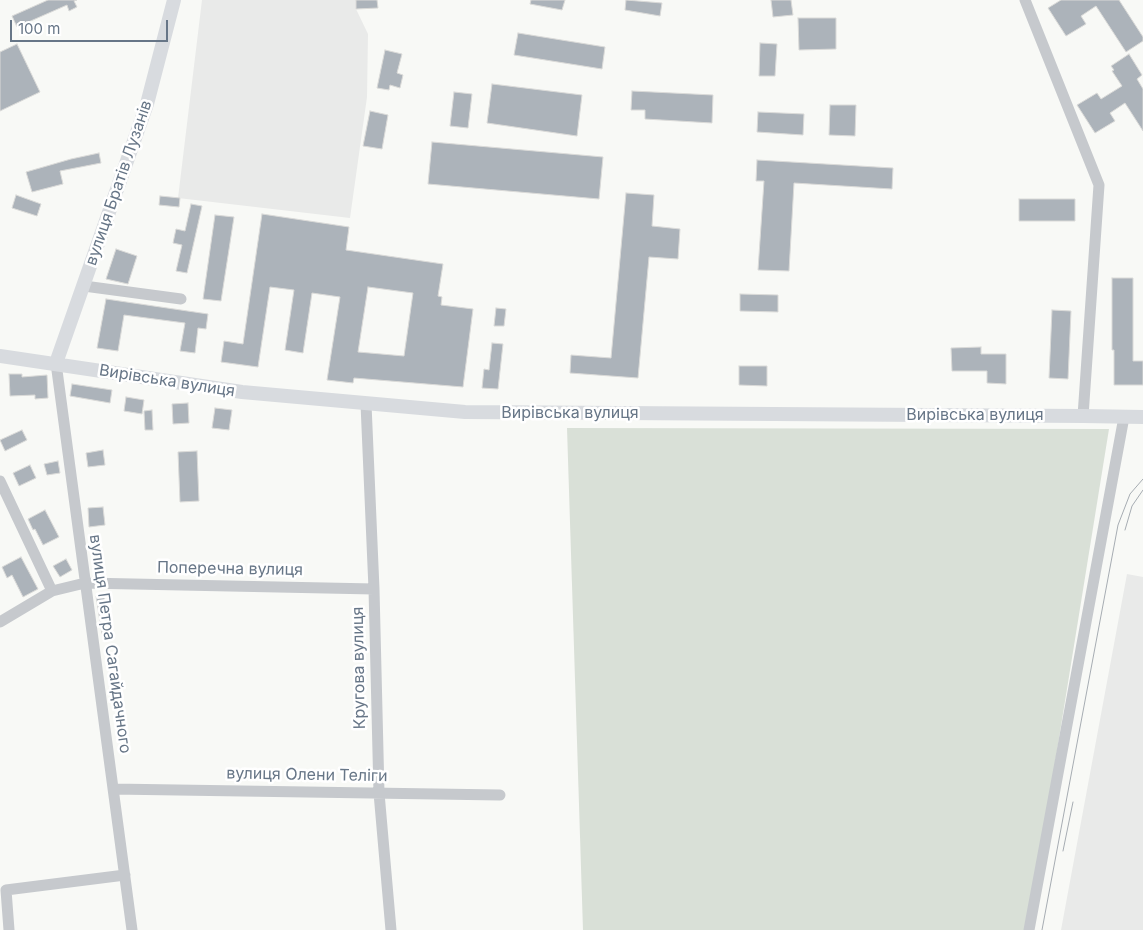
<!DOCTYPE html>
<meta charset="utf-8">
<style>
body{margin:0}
#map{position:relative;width:1143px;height:930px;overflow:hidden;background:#f8f9f6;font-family:Inter,sans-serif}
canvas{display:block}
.scale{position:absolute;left:10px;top:20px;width:158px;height:22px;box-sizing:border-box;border:2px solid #677687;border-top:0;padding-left:6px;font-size:15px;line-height:18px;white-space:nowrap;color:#677687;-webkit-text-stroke:4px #fff;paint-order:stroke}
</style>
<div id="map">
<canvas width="1143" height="930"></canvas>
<div class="scale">100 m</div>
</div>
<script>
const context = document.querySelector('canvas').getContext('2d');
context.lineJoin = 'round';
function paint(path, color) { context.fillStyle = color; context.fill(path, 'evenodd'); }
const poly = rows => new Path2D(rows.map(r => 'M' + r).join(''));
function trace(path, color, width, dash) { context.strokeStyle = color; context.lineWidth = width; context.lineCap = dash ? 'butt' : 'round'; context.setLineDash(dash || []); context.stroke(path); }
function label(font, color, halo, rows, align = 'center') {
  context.font = font + ' Inter,sans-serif'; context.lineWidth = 5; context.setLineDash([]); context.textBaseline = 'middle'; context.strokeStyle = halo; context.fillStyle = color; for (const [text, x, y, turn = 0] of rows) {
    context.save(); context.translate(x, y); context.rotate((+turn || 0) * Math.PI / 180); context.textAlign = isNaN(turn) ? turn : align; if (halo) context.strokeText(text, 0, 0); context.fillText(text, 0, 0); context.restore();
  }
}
paint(poly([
 [202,0,356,0,356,9,368,34,367,97,350,218,178,198],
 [1127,574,1143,577,1143,930,1061,930]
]), '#e9eae9');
paint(poly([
 [567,428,1109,429,1028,930,583,930]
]), '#d9e0d7');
const building = poly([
 [48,0,77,0,74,1,77,7,69,11,67,5,17,27,12,16,48,0],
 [356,0,377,0,378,8,356,9,356,0],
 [531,0,565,0,562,10,530,4,531,0],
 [626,0,662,3,660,16,625,10,626,0],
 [771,0,791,0,793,15,773,17,771,0],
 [1061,0,1119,0,1143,37,1143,41,1126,52,1096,6,1081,16,1086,24,1066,36,1048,8,1061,0],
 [798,18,836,18,836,49,799,50,798,18],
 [518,33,605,47,602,69,514,55,518,33],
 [760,43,777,44,775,76,759,76,760,43],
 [17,44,40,92,0,111,0,52,17,44],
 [385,50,402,54,397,73,403,75,400,88,390,85,389,90,377,88,385,50],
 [1129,54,1142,75,1137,79,1143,89,1143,131,1125,103,1110,113,1115,121,1095,133,1077,105,1097,93,1101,99,1122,86,1112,71,1114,70,1111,66,1129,54],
 [492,84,582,95,577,136,487,123,492,84],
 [632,91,713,95,712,123,645,119,645,110,631,110,632,91],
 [454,92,472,94,468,128,450,126,454,92],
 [830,105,856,105,855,136,829,135,830,105],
 [370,111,388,115,382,149,363,146,370,111],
 [758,112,804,114,803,135,757,132,758,112],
 [432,142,603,157,599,199,428,184,432,142],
 [99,153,101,163,60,171,63,184,32,192,26,172,71,159,99,153],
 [757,160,893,168,892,189,794,183,789,271,758,270,764,181,756,181,757,160],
 [626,193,654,195,652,226,680,229,678,259,649,257,638,378,570,373,571,355,611,358,626,193],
 [16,195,41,204,37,216,12,208,16,195],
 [160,196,180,198,179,207,159,205,160,196],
 [1019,199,1075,199,1075,221,1019,221,1019,199],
 [191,204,202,206,187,273,176,271,182,245,173,243,176,229,185,231,191,204],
 [262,214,349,227,346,250,443,264,438,296,442,297,441,305,473,309,463,387,354,378,353,383,327,380,340,297,312,293,303,353,285,350,294,290,270,287,258,367,221,362,224,341,243,344,262,214],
 [368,287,413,293,404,356,358,352,368,287],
 [215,215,234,217,221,301,203,299,215,215],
 [116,249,137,256,128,284,106,279,116,249],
 [1112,278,1133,278,1133,361,1143,361,1143,385,1114,385,1114,350,1112,350,1112,278],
 [740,294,778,295,778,312,740,311,740,294],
 [106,299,208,314,206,329,198,328,195,353,180,351,185,323,124,315,118,351,97,348,106,299],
 [496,308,506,309,504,326,494,326,496,308],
 [1052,310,1071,311,1068,379,1049,378,1052,310],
 [492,343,503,344,498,389,482,388,484,369,489,370,492,343],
 [981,347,981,354,1006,354,1006,384,987,383,987,371,952,371,951,348,981,347],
 [739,366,767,366,767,386,739,385,739,366],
 [9,374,22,374,22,377,47,375,48,398,35,399,35,395,10,396,9,374],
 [72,384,112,390,110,403,70,396,72,384],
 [126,397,144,400,142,414,124,411,126,397],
 [188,403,189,423,173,424,172,404,188,403],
 [215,408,232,410,229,430,212,428,215,408],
 [152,410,153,430,145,430,144,411,152,410],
 [22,430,27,440,5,451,0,440,22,430],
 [103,450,105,465,88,467,86,453,103,450],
 [197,451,199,501,180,502,178,452,197,451],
 [58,461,60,473,47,475,44,464,58,461],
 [30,465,36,478,19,486,13,473,30,465],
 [103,507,105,525,89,527,88,508,103,507],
 [45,510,59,537,43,545,35,529,33,530,28,519,45,510],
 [21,557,38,589,23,597,12,575,7,578,2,567,21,557],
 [66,559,72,570,60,577,53,566,66,559],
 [104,595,111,640,103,641,96,596,104,595]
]);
paint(building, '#acb3ba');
trace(building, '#dadad8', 1);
trace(poly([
 [1025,0,1099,185,1083,416],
 [84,286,181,299],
 [56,363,132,930],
 [366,404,374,589,379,793,391,930],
 [0,481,52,591],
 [0,622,52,591,85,583,374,589],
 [113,789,500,795],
 [9,930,6,890,125,875],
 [1029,930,1124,417]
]), '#c6c9cd', 11);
trace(poly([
 [0,356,242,392,465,412,1083,416,1143,417],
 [56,363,147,104,174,0]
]), '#d8dbdf', 14);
trace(poly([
 [1125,530,1132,506,1143,490],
 [1063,851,1073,802],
 [1042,930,1118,525,1130,494,1143,479]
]), '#a6acb2', 1);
label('16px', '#677687', '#fff', [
 ["вулиця Братів Лузанів",119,183,-71],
 ["Вирівська вулиця",167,381,9],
 ["Вирівська вулиця",570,413],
 ["Вирівська вулиця",975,415],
 ["Поперечна вулиця",230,569,1],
 ["вулиця Петра Сагайдачного",110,644,82],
 ["Кругова вулиця",359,668,-91],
 ["вулиця Олени Теліги",307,775,1]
]);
</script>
